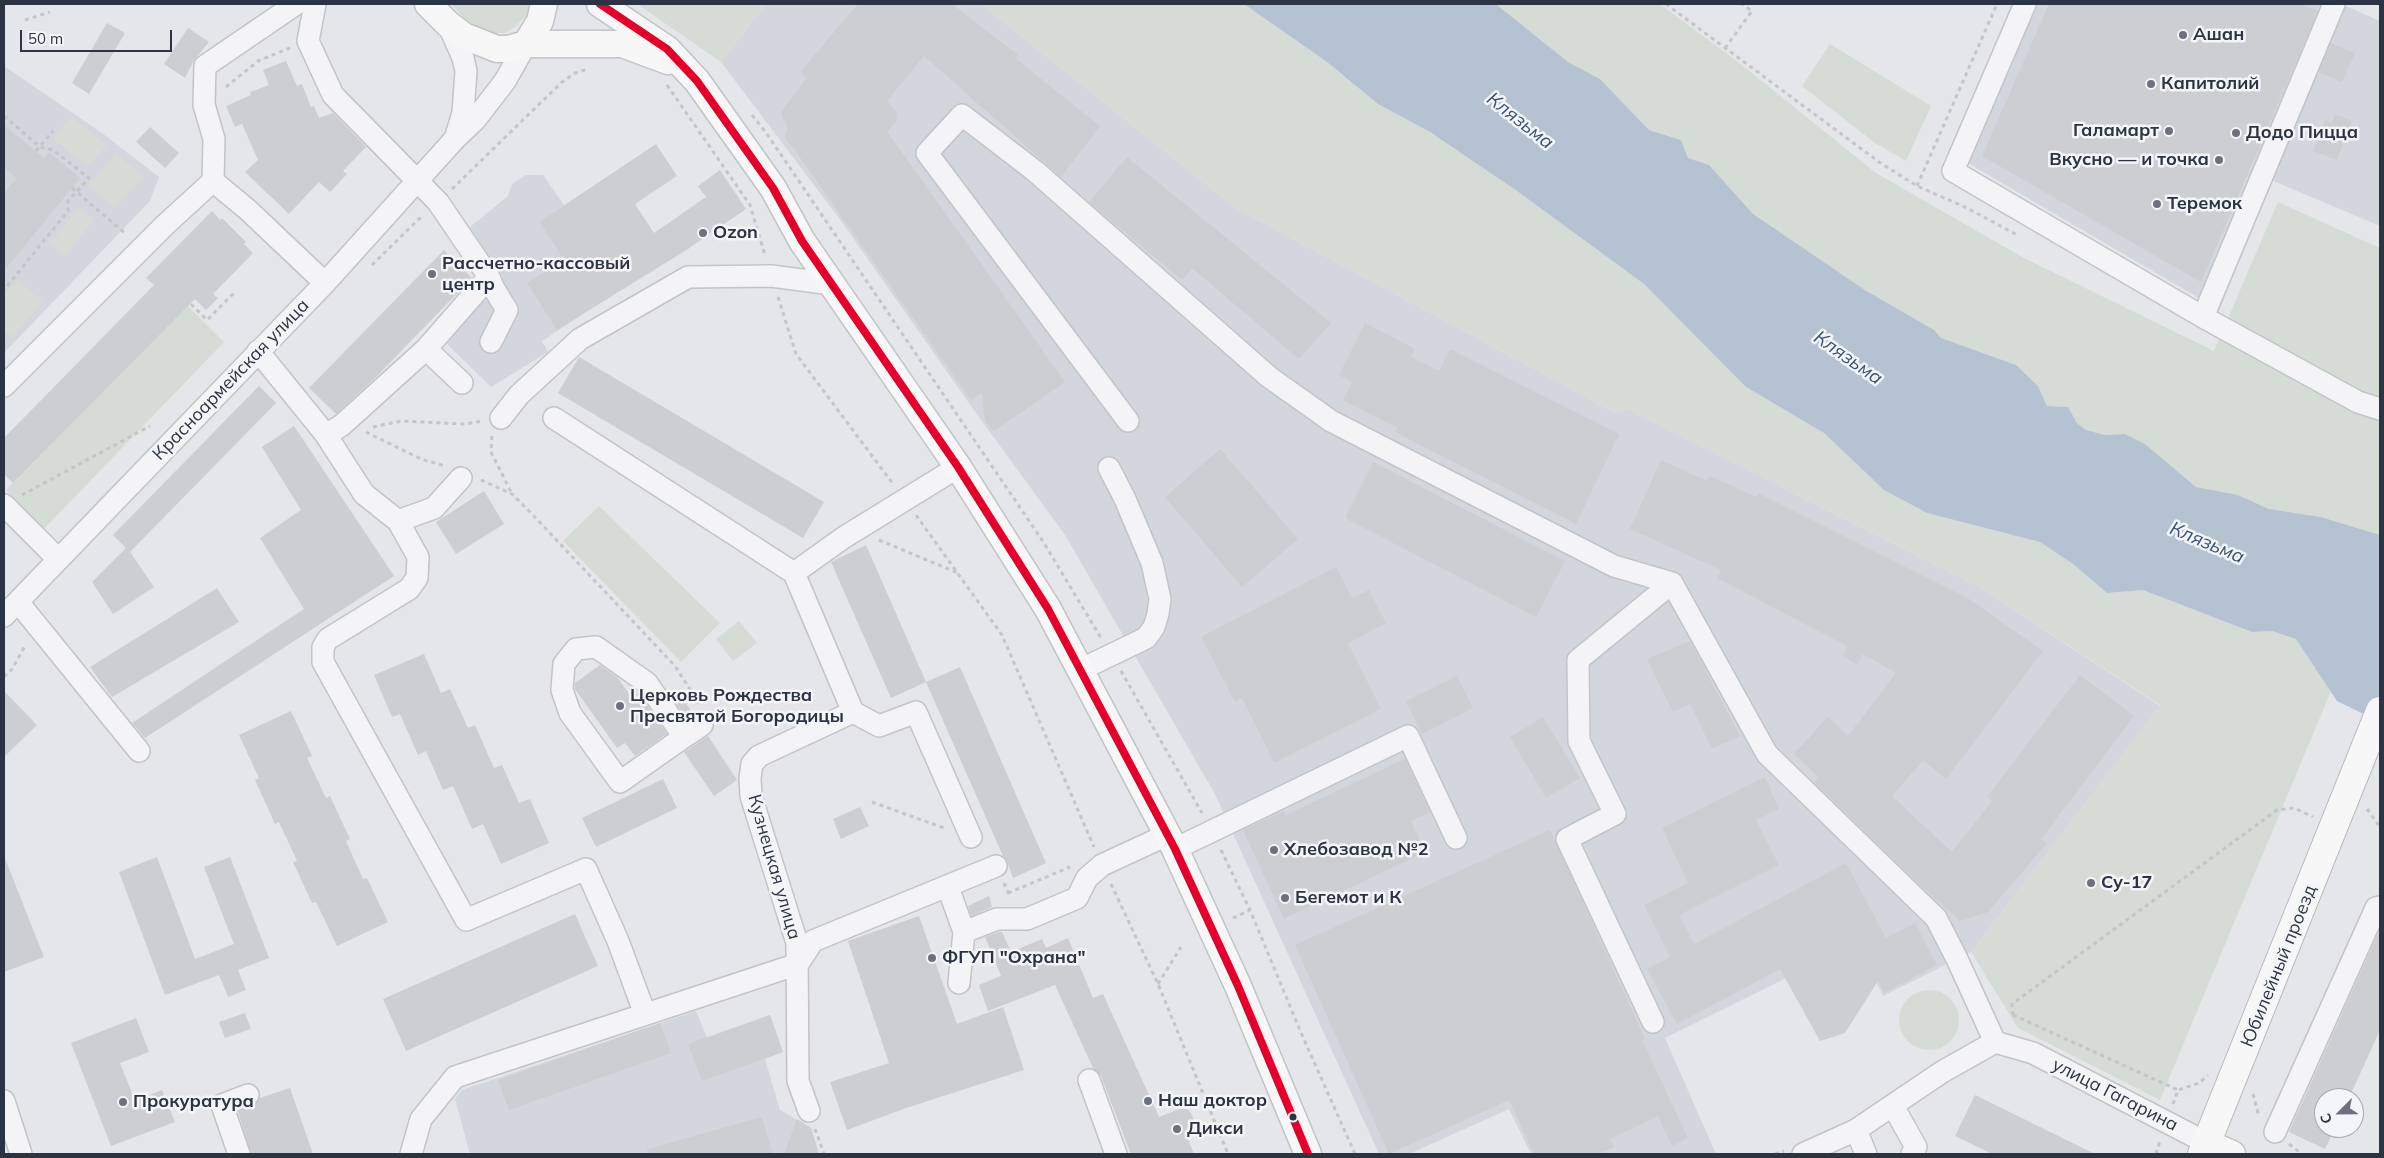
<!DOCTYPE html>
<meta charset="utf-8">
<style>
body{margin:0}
#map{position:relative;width:2384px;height:1158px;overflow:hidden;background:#e4e6e9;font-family:Mulish,sans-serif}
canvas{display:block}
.frame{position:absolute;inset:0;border:5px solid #2c3342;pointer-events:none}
.north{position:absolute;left:2314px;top:1088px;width:50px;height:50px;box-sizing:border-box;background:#f3f5f8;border:1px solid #a3a7af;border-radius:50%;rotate:247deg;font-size:14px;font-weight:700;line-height:20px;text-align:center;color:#2c3342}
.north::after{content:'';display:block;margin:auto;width:18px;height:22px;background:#6c727c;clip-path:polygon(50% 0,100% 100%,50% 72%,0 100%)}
.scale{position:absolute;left:20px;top:30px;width:152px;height:22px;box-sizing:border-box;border:2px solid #2c3342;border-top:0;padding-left:6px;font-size:15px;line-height:18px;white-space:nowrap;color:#2c3342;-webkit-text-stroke:4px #f3f5f8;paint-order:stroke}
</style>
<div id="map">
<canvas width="2384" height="1158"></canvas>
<div class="frame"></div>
<div class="north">С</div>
<div class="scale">50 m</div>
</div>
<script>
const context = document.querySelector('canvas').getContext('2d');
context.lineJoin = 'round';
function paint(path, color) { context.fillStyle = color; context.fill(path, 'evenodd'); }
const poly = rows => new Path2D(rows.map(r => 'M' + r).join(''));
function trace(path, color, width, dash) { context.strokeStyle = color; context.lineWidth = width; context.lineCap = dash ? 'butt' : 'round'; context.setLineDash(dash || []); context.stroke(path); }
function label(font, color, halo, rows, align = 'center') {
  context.font = font + ' Mulish,sans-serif'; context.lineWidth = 5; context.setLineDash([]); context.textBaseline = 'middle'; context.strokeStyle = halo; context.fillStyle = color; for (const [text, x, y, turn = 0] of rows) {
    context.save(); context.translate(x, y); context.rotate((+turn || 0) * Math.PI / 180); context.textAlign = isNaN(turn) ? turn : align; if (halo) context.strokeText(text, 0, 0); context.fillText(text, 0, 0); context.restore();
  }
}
paint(poly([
 [766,4,981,4,1234,207,1614,412,1627,409,1976,585,2160,706,1971,952,1883,996,1857,943,1665,1038,1716,1154,1531,1154,1509,1109,1409,1154,1379,1154,1215,794,1065,535,976,413,839,218,721,62],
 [2036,4,2341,4,2380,21,2380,226,2252,172,2199,298,1966,162],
 [4,66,102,133,159,177,150,201,4,353],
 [526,175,543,175,564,205,539,222,576,278,580,295,589,310,542,341,548,352,491,387,444,341,503,277,470,227,508,196,512,184],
 [696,1011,707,1038,770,1015,783,1052,765,1059,780,1110,811,1128,819,1154,470,1154,455,1099,462,1090]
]), '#d3d6dc');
paint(poly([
 [451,4,533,4,530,11,515,27,505,33,494,33,482,30,466,20],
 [637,4,766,4,721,62],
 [981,4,1244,4,1327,62,1378,104,1430,132,1517,191,1644,284,1746,387,1824,433,1884,490,1927,513,2040,542,2073,564,2107,593,2143,590,2252,632,2272,631,2296,639,2331,691,2160,1100,2018,1028,1971,952,2160,705,1976,585,1627,409,1614,412,1234,207],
 [1496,4,1660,4,1742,65,1876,173,2022,257,2214,351,2278,202,2380,248,2380,535,2321,517,2269,509,2238,495,2196,487,2145,444,2125,434,2105,435,2086,430,2077,423,2068,407,2047,406,2038,386,2016,365,1941,338,1934,330,1865,290,1753,214,1709,166,1688,158,1681,140,1649,130,1600,79,1568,62],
 [1830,44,1931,106,1906,161,1875,143,1802,86],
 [71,117,107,145,88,166,53,139],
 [116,154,144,176,115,208,88,185],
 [79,207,94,220,65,256,50,243],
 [16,280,43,301,13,337,4,330,4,295],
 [188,306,224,342,43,530,6,490],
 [599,506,720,623,681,662,563,541],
 [739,621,757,643,733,661,716,639],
 '1899 1020a30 30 0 1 1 60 0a30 30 0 1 1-60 0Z'
]), '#d5dcd5');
paint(poly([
 [1244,4,1496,4,1568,62,1600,79,1649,130,1681,140,1688,158,1709,165,1753,214,1865,290,1934,330,1941,338,2016,365,2038,386,2047,406,2068,407,2077,423,2086,430,2105,435,2125,434,2145,444,2196,487,2238,495,2269,509,2321,517,2380,535,2380,722,2337,701,2296,639,2272,631,2252,632,2143,590,2107,593,2073,564,2040,542,1927,513,1884,490,1824,433,1746,387,1644,284,1517,191,1430,132,1378,104,1327,62]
]), '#b4c2d2');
paint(poly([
 [858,4,952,4,1018,55,1015,58,1100,126,1061,177,924,56,887,101,896,112,897,117,896,122,887,131,1065,382,994,431,985,421,982,393,971,400,794,149,786,140,785,135,788,130,781,112,806,79,801,71],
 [2049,4,2302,4,2318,11,2201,282,1982,156],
 [107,23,125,33,89,94,72,83],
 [188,28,209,42,194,60,185,78,164,64],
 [2331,43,2355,53,2342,82,2319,72],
 [286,61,297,86,302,84,311,107,314,106,319,118,333,113,366,147,343,171,347,174,330,192,319,182,289,214,245,172,258,160,242,124,235,127,226,106,251,95,250,92,269,85,263,70],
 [2335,114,2352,121,2337,160,2313,151,2325,120,2332,123],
 [4,125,44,158,49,152,80,178,4,271,4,193,17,178,4,167],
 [150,127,179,153,165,168,136,142],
 [656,144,677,176,635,204,654,233,706,197,698,186,720,170,746,209,688,249,557,330,527,283,564,260,539,222],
 [1127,157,1331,323,1299,359,1192,268,1182,280,1089,202],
 [212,211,220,220,222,218,246,242,244,244,253,253,213,294,218,298,206,310,195,299,13,483,4,474,4,438,154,285,146,278],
 [444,250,472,278,373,380,336,414,309,388],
 [1365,323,1415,349,1411,357,1439,371,1450,349,1619,434,1576,524,1395,432,1398,428,1343,400,1352,382,1339,375],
 [579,357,824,502,803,538,558,393],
 [259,386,276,403,130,552,154,587,113,614,92,582,126,548,113,535],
 [294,426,394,576,145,738,132,723,304,609,260,538,301,510,262,447],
 [1220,449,1298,539,1242,587,1165,497],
 [1661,460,1707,481,1710,476,1756,497,1758,493,1969,599,2043,651,1946,779,1923,760,1892,796,1952,852,1992,801,1987,797,2080,675,2134,716,2041,839,2047,843,1988,912,1960,921,1914,879,1814,782,1819,777,1794,754,1828,717,1848,736,1896,673,1863,654,1857,665,1843,656,1847,646,1717,578,1721,570,1630,529],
 [1373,462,1565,561,1536,617,1345,518],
 [484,491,504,524,456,554,436,522],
 [866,545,926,682,891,698,831,562],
 [1336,567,1352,598,1369,590,1386,623,1348,643,1381,709,1274,763,1242,698,1235,702,1201,637],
 [217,588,239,622,112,697,90,667],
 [1690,641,1740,736,1712,749,1690,704,1673,712,1647,659],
 [424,654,441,693,450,689,468,728,475,725,494,768,502,765,519,803,530,799,549,843,501,864,483,824,472,829,453,786,443,790,426,751,418,755,400,714,392,717,374,675],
 [600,665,617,677,630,695,636,691,638,692,667,734,635,756,625,743,617,748,575,689,575,683],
 [960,667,1046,863,1013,878,1007,861,1003,856,926,682],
 [1457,676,1473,708,1422,734,1406,701],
 [4,691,37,725,4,757],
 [678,692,694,715,687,720,672,697],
 [291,711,312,756,307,758,326,798,330,796,350,839,346,841,363,879,367,878,388,922,337,946,316,902,312,903,293,862,297,861,279,822,275,824,255,780,259,778,239,735],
 [1543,717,1580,778,1546,798,1510,737],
 [708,736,737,780,714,796,684,752],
 [1405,759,1430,812,1411,821,1425,852,1284,919,1243,830,1284,811,1286,815],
 [1765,777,1779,809,1756,820,1779,865,1679,915,1694,944,1846,863,1886,938,1915,923,1937,965,1884,993,1878,981,1845,1033,1820,1041,1780,969,1677,1024,1647,969,1670,957,1644,905,1688,883,1662,828],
 [663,779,677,808,596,847,582,818],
 [860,807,869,826,841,839,833,819],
 [1550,830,1645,1039,1642,1040,1688,1138,1672,1146,1658,1116,1610,1139,1614,1147,1598,1154,1534,1154,1509,1100,1389,1154,1295,945],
 [4,856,44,957,4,972],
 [157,857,195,959,234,944,204,867,230,857,269,958,238,970,246,990,228,997,219,975,165,995,119,872],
 [989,896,992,907,971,916,968,906],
 [575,914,598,966,406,1051,383,999],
 [919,916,957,1024,1003,1007,1024,1070,906,1108,847,1130,830,1082,889,1063,848,941],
 [2380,929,2380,1030,2349,1098,2324,1098,2324,1128,2335,1128,2325,1149,2289,1132],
 [999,932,1002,932,1011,952,1042,939,1046,948,1068,938,1093,998,1103,994,1159,1117,1182,1108,1189,1110,1192,1115,1194,1121,1192,1127,1185,1132,1194,1154,1131,1154,1101,1076,1093,1068,1055,985,988,1011,979,985,1001,976,985,937],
 [245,1013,251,1029,225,1038,219,1022],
 [770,1015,783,1052,702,1081,688,1044],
 [136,1018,149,1052,120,1063,135,1101,162,1090,175,1122,111,1146,71,1043],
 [660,1023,671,1053,509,1110,498,1080],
 [290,1088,313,1154,251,1154,238,1112,253,1106,260,1098],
 [1975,1095,2095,1154,1992,1154,1955,1136],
 [762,1117,773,1154,648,1154,647,1149],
 [797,1119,811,1128,819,1154,784,1154]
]), '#ccced1');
const minor = poly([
 [296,4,205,66,204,105,214,139,213,181,248,210,325,283],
 [315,4,308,41,333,95,438,202,489,277,426,349,342,425,326,435],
 [2025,4,1953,171,2203,317,2334,4],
 [448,24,463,58,466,71,463,113,455,139],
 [489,277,493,287,507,310,491,342],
 [2203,317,2358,402,2380,409],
 [426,349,462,383],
 [258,351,326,435,364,494,398,521,434,508,461,478],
 [4,386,165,225,213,181],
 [501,418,519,395,580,339,688,277,771,276,832,284],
 [554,418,794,573,853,712,879,726,916,712,971,837],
 [1128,421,927,153,962,115,1035,171,1269,377,1331,421,1614,566,1672,583],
 [4,505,58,559],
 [398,521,418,557,417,578,409,589,328,639,323,647,323,662,466,920,586,869,618,941,645,1014],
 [794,573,843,538,958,467],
 [18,602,139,751],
 [4,616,325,283,454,140,475,120,505,81,526,44],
 [1080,670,1146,638,1154,627,1158,614,1160,599,1152,563,1125,499,1109,468],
 [684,737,647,683,596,647,576,649,564,664,562,690,570,713,620,782,684,737,702,725],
 [1175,849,1408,736,1456,838],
 [948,887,964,932,959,983],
 [964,932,997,919,1027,919,1077,898,1087,878,1102,865,1167,835],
 [1653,1022,1567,839,1615,814,1579,741,1578,660,1672,583,1767,754,1936,918,1957,959,1995,1042],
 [1995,1042,2033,1053,2207,1143],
 [1089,1080,1116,1154],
 [4,1101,21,1154],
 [1893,1106,1916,1147,1912,1154],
 [809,1111,798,1081,797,943,751,796,750,778,752,764,759,756,853,712],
 [1856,1130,1866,1154],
 [2275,1132,2376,908,2380,907],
 [239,1154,222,1105,248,1095],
 [411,1154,421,1119,455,1077,798,964,813,941,996,866],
 [1803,1154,1856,1130,1942,1072,1995,1042]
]);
const major = poly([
 [428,4,448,24,464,36,497,49,508,49,526,44,622,44,668,61],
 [600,4,667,49,697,81,773,188,802,241,958,467,1048,609,1175,849,1238,986,1308,1154],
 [526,44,540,21,544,4],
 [2207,1143,2232,1154]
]);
const highway = poly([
 [2202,1154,2380,711]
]);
trace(minor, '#c2c4c7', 24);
trace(major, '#c1c3c6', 29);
trace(highway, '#b7b9bd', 30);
trace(poly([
 [1666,4,1879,162,1917,186,1967,208,2019,236],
 [25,20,50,12],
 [1725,48,1752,11,1742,4],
 [667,85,750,205,765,255],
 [226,87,258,61,290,48],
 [752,115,767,134,1044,543,1101,638],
 [4,116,40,147,53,150,89,178,68,201,68,211,4,290],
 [36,151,53,131],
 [1917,186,1997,4],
 [72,188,126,234],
 [452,189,562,82,575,73,588,69],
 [372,265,423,215],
 [778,297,796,354,893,484],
 [191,304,207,320,234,293],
 [373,427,401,421,465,424,483,421],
 [366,432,421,459,445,466],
 [492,436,491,452,512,494],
 [481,480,512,494,531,513,675,666,700,705],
 [22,495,150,426],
 [916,515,1002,635,1094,847],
 [879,540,958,573],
 [1121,671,1202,813],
 [4,677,12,669,26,644],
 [872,802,944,828],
 [2367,809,2380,827],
 [1221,850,1250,910,1302,1035,1355,1154],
 [1004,883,1010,897],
 [1111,884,1158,984,1228,1154],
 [1008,893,1070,867],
 [1233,918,1250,910],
 [1158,984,1181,947],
 [2013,1015,2012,1004,2277,810,2294,808,2313,817],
 [2013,1015,2178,1090],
 [2253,1094,2259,1117],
 [2173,1104,2178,1090,2199,1083,2208,1075],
 [815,1129,824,1154],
 [2289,1144,2302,1154],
 [1775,1154,1784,1151],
 [2156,1154,2160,1141]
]), '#c4c4c9', 3, [4, 4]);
trace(minor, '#f4f4f6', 21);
trace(major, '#f7f7f8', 26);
trace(highway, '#f7f7f8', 28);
trace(poly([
 [600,4,667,49,697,81,773,188,802,241,958,467,1048,609,1175,849,1238,986,1308,1154]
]), '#e4002b', 8);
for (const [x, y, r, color] of [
 [2183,35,5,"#6c727c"],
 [2151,84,5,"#6c727c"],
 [2169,131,5,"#6c727c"],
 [2236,133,5,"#6c727c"],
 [2219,160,5,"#6c727c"],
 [2157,204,5,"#6c727c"],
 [703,233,5,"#6c727c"],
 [432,274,5,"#6c727c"],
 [620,706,5,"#6c727c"],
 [1274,850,5,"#6c727c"],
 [2091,883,5,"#6c727c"],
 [1285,898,5,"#6c727c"],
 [932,958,5,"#6c727c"],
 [1148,1101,5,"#6c727c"],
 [123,1102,5,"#6c727c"],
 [1293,1117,4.5,"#2c3342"],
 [1177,1129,5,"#6c727c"]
]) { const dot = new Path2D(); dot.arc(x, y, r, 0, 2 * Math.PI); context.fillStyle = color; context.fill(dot); trace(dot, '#f3f5f8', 2); }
label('bold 18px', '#2c3342', '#f3f5f8', [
 ["Ашан",2193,35],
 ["Капитолий",2161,84],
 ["Галамарт",2159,131,"right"],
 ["Додо Пицца",2246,133],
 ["Вкусно — и точка",2209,160,"right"],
 ["Теремок",2167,204],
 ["Ozon",713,233],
 ["Рассчетно-кассовый",442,264],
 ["центр",442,285],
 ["Церковь Рождества",630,696],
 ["Пресвятой Богородицы",630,717],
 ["Хлебозавод №2",1284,850],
 ["Су-17",2101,883],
 ["Бегемот и К",1295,898],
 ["ФГУП \"Охрана\"",942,958],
 ["Наш доктор",1158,1101],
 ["Прокуратура",133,1102],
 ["Дикси",1187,1129]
], 'left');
label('18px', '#2c3342', '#f3f5f8', [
 ["Красноармейская улица",231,380,-46],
 ["Кузнецкая улица",774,867,74],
 ["Юбилейный проезд",2279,966,-68],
 ["улица Гагарина",2115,1095,27]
]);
label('italic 19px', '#385273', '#f3f5f8', [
 ["Клязьма",1520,121,38],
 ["Клязьма",1848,358,35],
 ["Клязьма",2207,543,23]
]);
</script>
